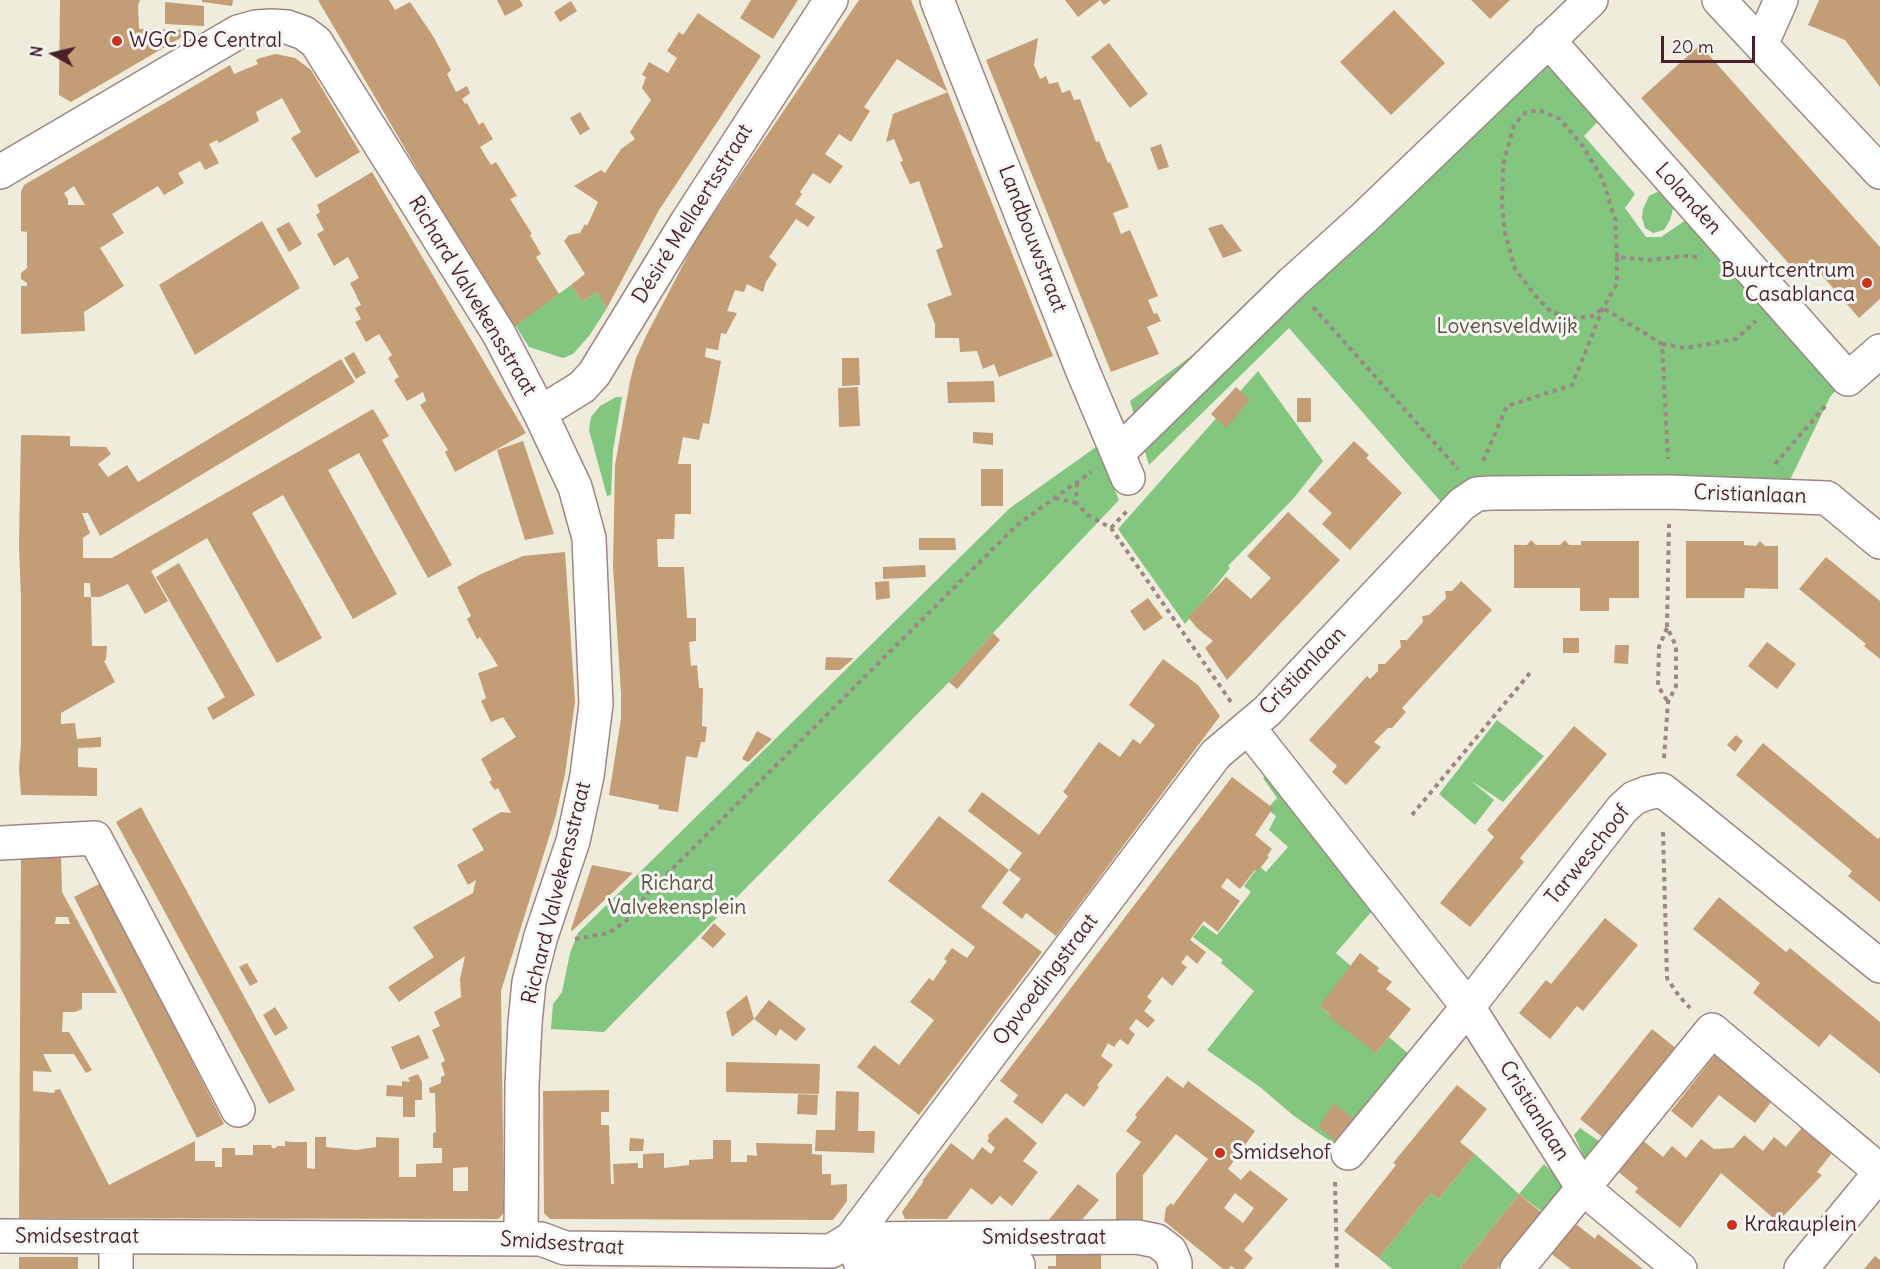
<!DOCTYPE html>
<meta charset="utf-8">
<style>
body{margin:0}
#map{position:relative;width:1880px;height:1269px;overflow:hidden;background:#f0ecdb;font-family:Delius,sans-serif}
canvas{display:block}
.north{position:absolute;left:24px;top:24px;width:60px;height:60px;-webkit-text-stroke:4px #f6f6f2;paint-order:stroke;rotate:278deg;font-size:16px;font-weight:700;line-height:24px;text-align:center;color:#4a1f2b}
.north::after{content:'';display:block;margin:auto;width:21px;height:27px;background:#4a1f2b;clip-path:polygon(50% 0,100% 100%,50% 72%,0 100%)}
.scale{position:absolute;left:1661px;top:36px;width:94px;height:27px;box-sizing:border-box;border:3px solid #4a1f2b;border-top:0;padding-left:8px;font-size:18px;line-height:21px;white-space:nowrap;color:#4a1f2b;-webkit-text-stroke:4px #f6f6f2;paint-order:stroke}
</style>
<div id="map">
<canvas width="1880" height="1269"></canvas>
<div class="north">N</div>
<div class="scale">20 m</div>
</div>
<script>
const context = document.querySelector('canvas').getContext('2d');
context.lineJoin = 'round';
function paint(path, color) { context.fillStyle = color; context.fill(path, 'evenodd'); }
const poly = rows => new Path2D(rows.map(r => 'M' + r).join(''));
function trace(path, color, width, dash) { context.strokeStyle = color; context.lineWidth = width; context.lineCap = dash ? 'butt' : 'round'; context.setLineDash(dash || []); context.stroke(path); }
function label(font, color, halo, rows, align = 'center') {
  context.font = font + ' Delius,sans-serif'; context.lineWidth = 6; context.setLineDash([]); context.textBaseline = 'middle'; context.strokeStyle = halo; context.fillStyle = color; for (const [text, x, y, turn = 0] of rows) {
    context.save(); context.translate(x, y); context.rotate((+turn || 0) * Math.PI / 180); context.textAlign = isNaN(turn) ? turn : align; if (halo) context.strokeText(text, 0, 0); context.fillText(text, 0, 0); context.restore();
  }
}
paint(poly([
 [1546,53,1602,117,1584,136,1635,194,1625,208,1646,237,1661,237,1689,218,1841,384,1830,397,1789,482,1477,494,1441,502,1289,328,1149,465,1130,401,1377,220],
 [1657,192,1665,194,1672,199,1673,209,1670,220,1664,230,1653,233,1645,228,1642,218,1643,209,1649,196],
 [571,285,582,302,596,292,607,308,589,336,573,354,563,358,529,347,515,325],
 [1258,371,1323,461,1293,499,1228,566,1230,568,1185,624,1118,529],
 [616,397,622,397,613,450,611,495,607,496,589,430,591,417,600,406],
 [1096,447,1119,500,993,633,949,682,604,1032,551,1029,553,1004,562,992,570,953,578,933,1010,508],
 [1497,720,1544,756,1503,802,1470,780,1494,800,1475,825,1439,794],
 [1267,775,1372,911,1336,953,1351,966,1321,1007,1376,1053,1389,1037,1411,1056,1337,1146,1294,1116,1260,1087,1207,1050,1254,991,1221,963,1223,960,1193,937,1203,925,1217,935,1251,892,1244,886,1259,866,1266,872,1288,847,1269,830,1276,816,1267,809,1277,798,1263,778],
 [1580,1128,1606,1146,1588,1166,1574,1135],
 [1475,1154,1519,1194,1544,1164,1573,1192,1549,1217,1519,1194,1459,1269,1392,1269,1379,1258,1431,1193,1439,1199]
]), '#83c680');
paint(poly([
 [60,0,140,0,138,5,139,29,194,30,71,102,59,95],
 [202,0,233,0,232,6,202,2],
 [318,0,389,0,395,10,410,2,433,36,451,70,447,74,456,92,467,86,470,93,462,99,465,104,467,103,479,125,483,122,493,139,480,147,491,165,496,162,517,196,510,199,532,234,530,235,541,254,536,257,559,294,511,329],
 [497,0,520,0,523,6,505,16],
 [751,0,798,0,773,39,740,18],
 [859,0,911,0,1053,356,999,377,994,364,983,369,977,351,960,352,959,338,935,338,935,324,927,304,952,295,936,250,943,247,919,181,910,184,900,162,903,161,894,139,886,142,893,114,948,92,897,59,864,107,870,111,851,142,839,134,825,154,843,166,830,184,813,173,800,192,802,194,795,204,815,217,808,227,796,219,769,257,777,264,766,282,763,292,747,284,744,292,735,290,727,311,737,313,726,334,721,333,718,350,706,348,705,357,721,361,709,424,703,423,699,440,683,437,678,464,691,464,691,514,675,514,674,539,657,539,658,567,684,567,687,618,696,618,696,641,689,642,691,666,697,665,699,688,703,688,702,726,707,727,705,742,701,742,697,758,686,756,678,812,658,809,659,805,609,795,621,719,621,693,613,567,615,465,630,381,636,358,646,336,697,238],
 [1065,0,1111,0,1104,5,1100,0,1078,17],
 [1471,0,1510,0,1490,19],
 [1819,0,1880,0,1880,87,1845,40,1808,25],
 [571,1,577,11,560,22,554,12],
 [165,2,204,6,204,26,165,24],
 [1394,10,1445,63,1391,115,1340,62],
 [698,13,761,56,659,210,607,308,596,292,582,302,571,285,585,274,564,241,569,235,580,233,585,224,587,226,598,202,574,186,601,170,605,173,621,149,635,139,630,132,651,100,642,88,646,77,642,75,649,62,668,73,677,58,667,51,679,32,683,35],
 [1038,38,1034,65,1040,79,1046,76,1049,84,1058,82,1062,93,1070,90,1074,100,1080,99,1096,142,1099,141,1108,163,1110,162,1129,207,1113,213,1121,234,1130,230,1158,296,1148,300,1154,314,1157,313,1161,321,1147,327,1159,354,1111,372,986,60],
 [1109,43,1148,94,1130,108,1091,57],
 [1700,45,1880,247,1880,299,1859,318,1813,265,1800,276,1641,98],
 [276,54,295,58,311,70,360,152,316,178,291,138,301,132,282,98,256,112,259,121,219,143,217,140,209,144,219,163,205,170,200,161,178,173,184,183,164,195,158,186,112,214,124,233,100,248,124,286,84,312,85,331,21,334,21,286,27,286,27,283,21,279,21,273,27,268,27,232,21,231,21,192,24,185,230,65,234,74,258,64,256,60,260,58],
 [74,186,85,205,68,205,68,200,64,193],
 [580,112,590,129,580,135,570,118],
 [1161,144,1169,167,1158,170,1150,148],
 [372,172,526,433,455,472,445,452,448,450,420,405,426,401,423,392,407,401,394,380,399,377,388,358,392,355,379,334,366,342,355,322,361,319,355,308,361,305,350,283,359,278,348,257,334,266,317,234,324,230,316,215,320,212,317,205],
 [262,221,300,288,195,355,159,285],
 [289,222,302,244,289,252,276,229],
 [1222,224,1242,251,1223,258,1208,228],
 [354,352,366,373,356,379,344,358],
 [842,358,859,358,860,385,842,386],
 [341,359,355,382,100,536,88,513,82,513,90,533,83,538,83,558,112,558,373,409,389,436,382,440,452,565,428,578,359,453,328,470,397,594,353,619,283,495,252,513,322,638,277,663,207,538,151,571,168,601,145,614,128,584,100,597,91,597,92,646,107,646,106,660,104,661,115,682,61,713,61,724,75,723,77,739,101,737,101,747,78,748,78,767,97,768,97,796,21,795,19,769,21,744,21,598,19,546,21,435,70,436,70,446,106,447,111,454,98,464,108,477,127,465,138,482],
 [84,583,90,583,91,597,84,597],
 [994,381,995,402,948,403,947,382],
 [858,387,860,426,839,427,838,388],
 [1236,387,1250,400,1226,428,1211,414],
 [1297,398,1311,398,1311,422,1297,422],
 [973,432,993,433,993,445,973,443],
 [523,441,554,534,525,540,497,450],
 [1354,441,1369,455,1366,458,1402,493,1350,550,1322,524,1332,513,1308,491],
 [981,469,1003,469,1003,506,981,506],
 [1288,512,1340,560,1227,680,1205,648,1213,641,1197,628,1188,617,1226,577,1251,599,1271,578,1247,556],
 [919,538,955,538,956,550,919,550],
 [1531,540,1536,545,1560,545,1565,540,1569,545,1581,545,1581,541,1639,541,1639,598,1609,598,1609,611,1580,611,1580,588,1514,588,1514,545,1527,545],
 [1686,541,1744,541,1744,545,1756,546,1760,541,1765,546,1778,546,1778,589,1745,588,1744,598,1686,598],
 [565,552,575,702,565,774,556,815,501,991,504,1213,498,1219,19,1218,21,854,61,854,62,892,117,993,82,993,82,1009,75,1012,63,1012,62,1032,69,1032,92,1070,86,1073,74,1054,43,1054,52,1072,33,1071,33,1091,54,1093,55,1090,60,1089,109,1185,195,1141,195,1161,215,1161,215,1167,222,1167,222,1148,235,1148,235,1155,253,1155,253,1145,271,1145,272,1148,276,1148,277,1146,285,1146,285,1141,291,1142,307,1142,307,1168,315,1169,315,1137,326,1137,326,1147,356,1150,376,1147,376,1137,399,1138,399,1177,416,1177,416,1164,442,1163,442,1148,433,1148,433,1133,436,1132,435,1093,430,1093,429,1088,441,1083,441,1077,445,1075,441,1063,445,1061,432,1030,440,1026,434,1012,461,997,460,979,465,956,399,1002,388,987,434,957,413,927,473,893,476,880,468,885,457,865,484,850,472,829,501,812,511,813,498,788,495,790,489,782,492,780,481,759,516,737,503,717,491,722,481,701,486,698,478,673,498,666,480,637,477,639,467,619,471,616,457,587,481,574,523,556],
 [56,917,68,917,70,924,55,924],
 [468,1167,468,1191,453,1191,453,1168],
 [1826,557,1880,601,1880,659,1864,646,1866,644,1799,589],
 [179,563,255,695,213,720,207,708,225,697,156,577],
 [925,565,926,577,883,579,883,567],
 [889,581,890,598,876,600,875,582],
 [1461,581,1492,610,1402,708,1406,712,1392,728,1388,728,1374,742,1381,747,1346,785,1332,772,1337,766,1309,740,1367,676,1370,679,1378,671,1378,664,1385,664,1401,647,1400,640,1407,640,1423,622,1422,616,1429,615,1446,598,1445,591,1452,591],
 [1148,598,1163,618,1144,631,1130,611],
 [993,633,1000,640,957,689,949,682],
 [1563,638,1579,638,1579,653,1563,653],
 [1767,642,1796,664,1777,689,1748,666],
 [1615,645,1629,645,1628,664,1614,663],
 [826,657,854,658,840,670,825,670],
 [1163,659,1198,685,1220,716,1056,936,1026,913,1022,919,1002,903,1021,879,1009,870,1022,853,968,811,982,792,1039,835,1068,796,1063,792,1099,742,1120,757,1133,739,1140,744,1155,725,1129,705],
 [1574,726,1607,754,1520,858,1524,862,1470,927,1440,903,1494,837,1487,830],
 [757,731,772,739,748,762,742,759],
 [1736,735,1743,741,1735,752,1727,745],
 [1763,743,1878,839,1880,837,1880,902,1848,876,1852,871,1736,775],
 [1232,777,1273,808,1255,835,1272,849,1267,856,1269,857,1257,872,1255,870,1240,889,1227,878,1221,887,1240,901,1218,932,1204,921,1190,940,1206,952,1197,964,1187,955,1181,963,1187,967,1172,986,1162,977,1147,997,1152,1001,1144,1011,1155,1020,1148,1028,1136,1019,1129,1029,1135,1034,1128,1045,1120,1039,1114,1047,1108,1043,1101,1056,1113,1065,1097,1085,1099,1087,1084,1107,1066,1093,1042,1124,1013,1102,1018,1095,1000,1081],
 [141,807,295,1090,269,1104,116,822],
 [939,816,1009,870,981,907,1042,952,919,1115,857,1067,874,1045,899,1065,934,1020,910,1002,929,978,933,981,947,961,944,959,952,948,967,958,975,947,888,881],
 [592,865,633,873,572,931,571,929],
 [101,883,224,1124,197,1138,74,897],
 [1719,897,1786,952,1790,948,1880,1022,1880,1074,1830,1034,1819,1047,1753,993,1760,983,1693,929],
 [1605,918,1638,945,1583,1011,1577,1006,1550,1039,1519,1013,1546,980,1551,984],
 [714,923,726,934,713,948,701,938],
 [1360,953,1379,968,1377,971,1392,982,1386,989,1411,1009,1376,1053,1329,1017,1331,1015,1320,1006],
 [247,963,258,982,250,986,239,967],
 [747,995,754,1019,769,1000,806,1029,796,1041,780,1029,776,1036,754,1019,732,1037,726,1012],
 [275,1007,288,1028,275,1036,263,1015],
 [1652,1029,1677,1049,1605,1139,1580,1119],
 [419,1035,429,1058,401,1070,391,1047],
 [1715,1055,1772,1101,1755,1123,1719,1095,1692,1128,1671,1111],
 [726,1062,820,1064,819,1094,726,1092],
 [418,1074,422,1082,422,1100,415,1100,415,1117,403,1117,403,1097,386,1096,387,1085,402,1086,402,1081,410,1082,408,1078],
 [1167,1076,1183,1088,1188,1081,1255,1131,1228,1169,1241,1180,1250,1170,1288,1199,1244,1250,1253,1258,1244,1269,1235,1269,1231,1266,1229,1269,1223,1269,1164,1221,1166,1208,1171,1203,1173,1205,1208,1159,1176,1134,1143,1175,1143,1220,1116,1220,1116,1174,1141,1142,1126,1131,1137,1117,1135,1115],
 [1235,1193,1254,1208,1243,1223,1224,1208],
 [1457,1085,1487,1109,1460,1142,1475,1154,1439,1199,1431,1193,1379,1258,1344,1231,1396,1165,1393,1163],
 [609,1090,609,1112,601,1112,601,1125,609,1125,611,1184,614,1184,613,1164,638,1163,638,1168,643,1168,643,1154,664,1153,664,1168,689,1165,689,1160,713,1159,713,1140,731,1140,731,1162,747,1162,747,1155,757,1156,756,1143,812,1144,812,1154,822,1155,822,1174,831,1174,831,1185,847,1184,847,1201,833,1220,550,1219,544,1213,543,1091],
 [836,1091,859,1092,858,1131,875,1131,874,1153,815,1151,816,1130,835,1130],
 [798,1094,818,1095,817,1115,797,1114],
 [1334,1104,1355,1120,1338,1142,1318,1127],
 [1006,1117,1037,1143,1023,1161,1038,1172,1012,1206,1000,1196,992,1205,971,1188,947,1219,905,1219,902,1212,923,1182,923,1180,951,1143,973,1160,982,1147,991,1154,995,1148,987,1141,989,1139,988,1135],
 [1805,1124,1836,1148,1817,1172,1822,1175,1778,1222,1721,1173,1680,1228,1635,1192,1638,1188,1616,1170,1641,1139,1663,1157,1672,1146,1686,1158,1701,1139,1714,1149,1733,1148,1744,1135,1763,1151,1774,1137,1786,1147],
 [630,1138,644,1139,643,1151,629,1151],
 [1078,1184,1099,1200,1080,1222,1048,1221],
 [1519,1194,1542,1213,1497,1269,1459,1269],
 [1572,1221,1595,1239,1598,1234,1643,1269,1571,1269,1549,1252],
 [1056,1251,1101,1251,1101,1269,1048,1269,1048,1266,1056,1266],
 [1875,1256,1880,1260,1880,1269,1864,1269],
 [19,1257,78,1257,78,1269,19,1269]
]), '#c39d76');
const minor = poly([
 [937,0,1082,369,1128,478],
 [1719,0,1880,172],
 [1548,40,1848,379,1880,351],
 [1761,45,1781,0],
 [0,172,238,32,256,27,271,26,287,27,304,33,316,42,499,334,540,413,575,487,589,538,596,704,587,776,573,841,541,936,529,982,525,1023,522,1085,521,1239],
 [540,413,582,387,594,374,687,222,831,0],
 [1118,453,1292,283,1365,217,1591,0],
 [1248,727,1468,1007,1583,1188,1680,1269],
 [0,843,95,838,238,1110],
 [1348,1153,1468,1007,1622,809,1634,798,1647,793,1662,790,1685,808,1880,966],
 [0,1236,541,1239,565,1248,831,1251,851,1239,1137,1237,1157,1241,1170,1251,1175,1263,1175,1269],
 [851,1239,1216,754,1267,711,1462,504,1477,494,1491,493,1669,492,1827,498,1880,542],
 [851,1239,862,1266,1018,1265,1018,1269],
 [116,1269,116,1237],
 [1517,1269,1712,1030,1880,1171],
 [1801,1269,1880,1173]
]);
trace(minor, '#9d8683', 36);
trace(poly([
 [1617,257,1615,219,1602,178,1582,145,1560,119,1539,110,1525,113,1514,125,1503,165,1502,203,1505,233,1515,269,1534,294,1551,312,1573,318,1592,316,1603,308,1662,344,1668,459],
 [1313,307,1458,469],
 [1662,344,1686,348,1736,339,1756,321],
 [1483,461,1507,406,1572,385,1603,308,1617,284,1617,257,1650,260,1686,256,1697,257],
 [1775,464,1827,404],
 [1077,483,1076,503,1088,515,1111,528,1231,702],
 [1055,498,1076,503],
 [1111,528,1127,511],
 [1667,628,1659,647,1658,686,1668,702],
 [1664,758,1668,702,1676,686,1676,646,1667,627,1669,524],
 [1412,815,1530,673],
 [1663,832,1667,978,1679,996,1690,1008],
 [575,939,609,933,630,918,647,894,1017,525,1091,472],
 [1335,1182,1337,1269]
]), '#9d8683', 4, [4.5, 4.5]);
trace(minor, '#fff', 33);
for (const [x, y, r, color] of [
 [117,41,6,"#c8321e"],
 [1867,283,6,"#c8321e"],
 [1220,1153,6,"#c8321e"],
 [1732,1225,6,"#c8321e"]
]) { const dot = new Path2D(); dot.arc(x, y, r, 0, 2 * Math.PI); context.fillStyle = color; context.fill(dot); trace(dot, '#f6f6f2', 2); }
label('21px', '#4a1f2b', '#f6f6f2', [
 ["WGC De Central",129,41],
 ["Buurtcentrum",1855,271,"right"],
 ["Casablanca",1855,295,"right"],
 ["Smidsehof",1232,1153],
 ["Krakauplein",1744,1225]
], 'left');
label('21px', '#4a1f2b', '#f6f6f2', [
 ["Lolanden",1688,199,48],
 ["Désiré Mellaertsstraat",693,214,-58],
 ["Landbouwstraat",1032,239,69],
 ["Richard Valvekensstraat",472,296,59],
 ["Cristianlaan",1750,495,2],
 ["Cristianlaan",1303,671,-46],
 ["Tarweschoof",1588,855,-51],
 ["Richard Valvekensstraat",557,893,-76],
 ["Opvoedingstraat",1046,980,-53],
 ["Cristianlaan",1534,1111,58],
 ["Smidsestraat",77,1237],
 ["Smidsestraat",1044,1238],
 ["Smidsestraat",562,1244,4]
]);
label('21px', '#5b5144', '#f6f6f2', [
 ["Lovensveldwijk",1507,327],
 ["Richard",677,884],
 ["Valvekensplein",677,908]
]);
</script>
